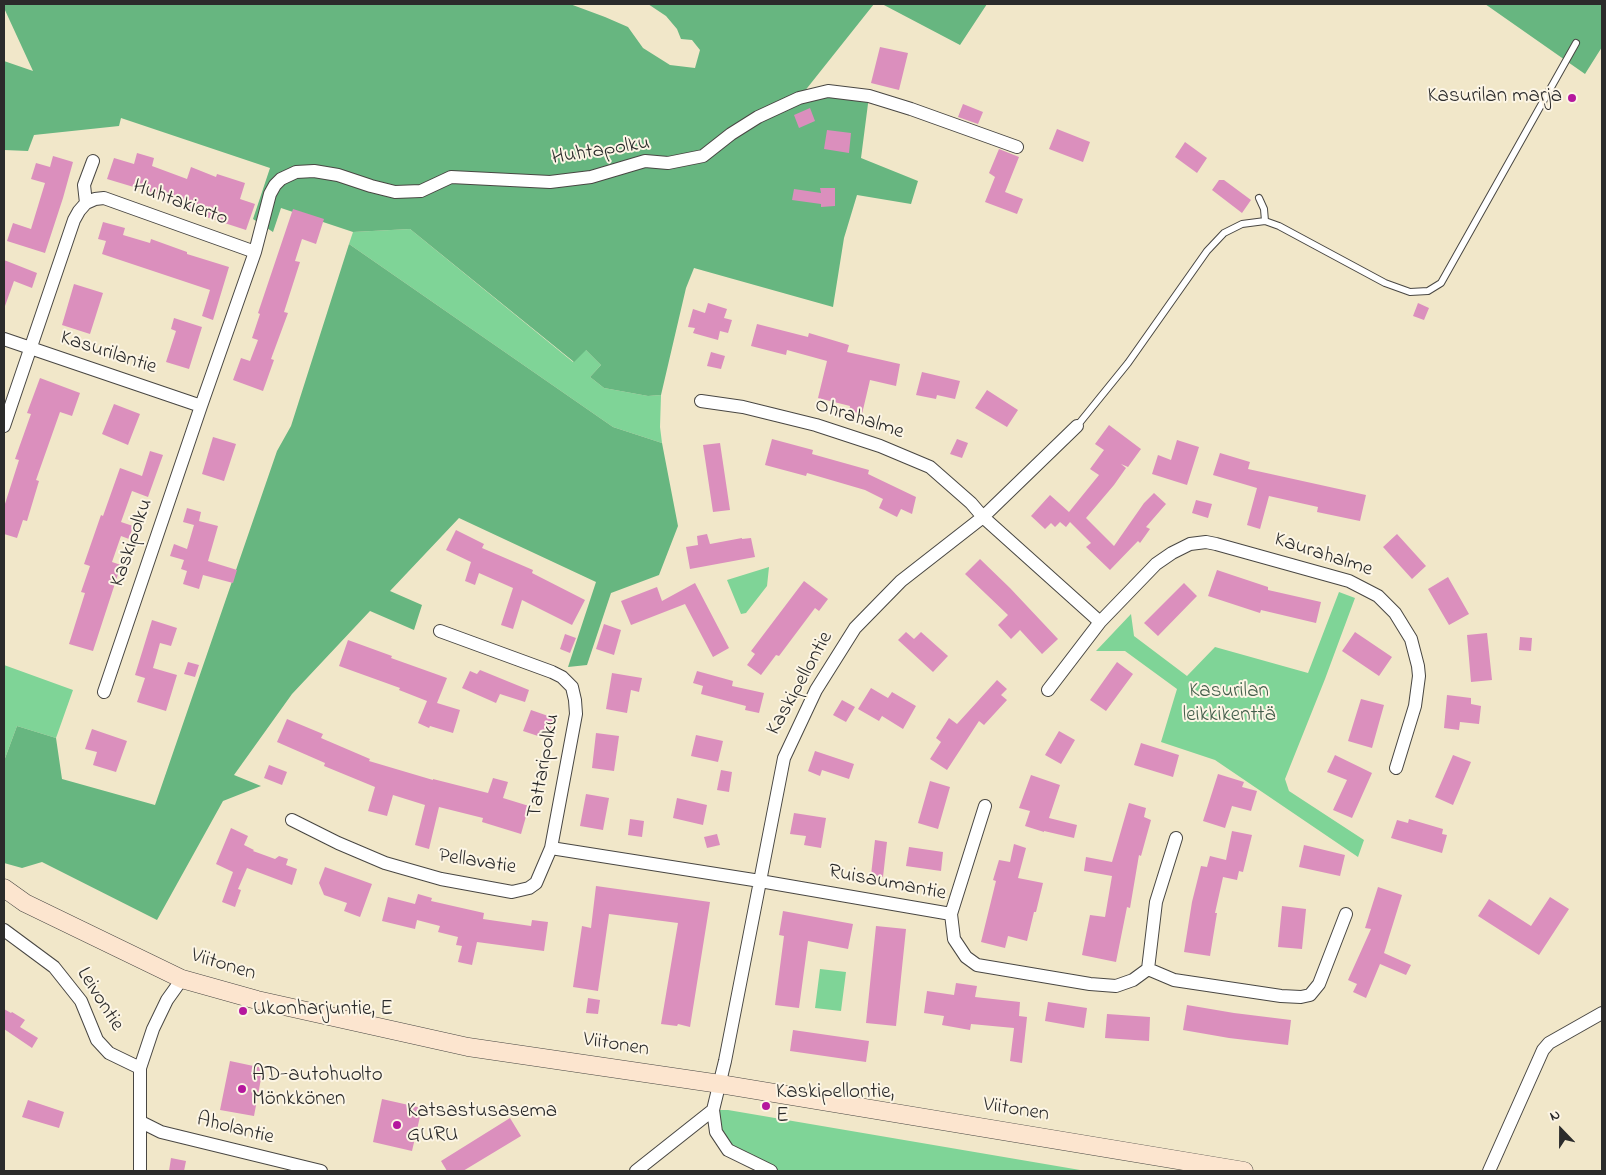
<!DOCTYPE html>
<meta charset="utf-8">
<style>
body{margin:0}
#map{position:relative;width:1606px;height:1175px;overflow:hidden;background:#f1e7c9;font-family:"Indie Flower",sans-serif}
canvas{display:block}
.frame{position:absolute;inset:0;border:5px solid #2b2b2b;pointer-events:none}
.north{position:absolute;left:1536px;top:1105px;width:50px;height:50px;-webkit-text-stroke:4px #fcf5e5;paint-order:stroke;rotate:338deg;font-size:14px;font-weight:700;line-height:20px;text-align:center;color:#2b2b2b}
.north::after{content:'';display:block;margin:auto;width:18px;height:22px;background:#2b2b2b;clip-path:polygon(50% 0,100% 100%,50% 72%,0 100%)}
</style>
<div id="map">
<canvas width="1606" height="1175"></canvas>
<div class="frame"></div>
<div class="north">N</div>
</div>
<script>
const context = document.querySelector('canvas').getContext('2d');
context.lineJoin = 'round';
function paint(path, color) { context.fillStyle = color; context.fill(path, 'evenodd'); }
const poly = rows => new Path2D(rows.map(r => 'M' + r).join(''));
function trace(path, color, width, dash) { context.strokeStyle = color; context.lineWidth = width; context.lineCap = dash ? 'butt' : 'round'; context.setLineDash(dash || []); context.stroke(path); }
function label(font, color, halo, rows, align = 'center') {
  context.font = font + ' "Indie Flower",sans-serif'; context.lineWidth = 4; context.setLineDash([]); context.textBaseline = 'middle'; context.strokeStyle = halo; context.fillStyle = color; for (const [text, x, y, turn = 0] of rows) {
    context.save(); context.translate(x, y); context.rotate((+turn || 0) * Math.PI / 180); context.textAlign = isNaN(turn) ? turn : align; if (halo) context.strokeText(text, 0, 0); context.fillText(text, 0, 0); context.restore();
  }
}
paint(poly([
 [410,229,573,362,585,349,601,365,590,377,604,388,648,396,661,395,660,427,662,443,613,427,349,244,353,232],
 [769,567,767,586,746,613,741,614,727,580],
 [1339,592,1355,598,1325,679,1285,779,1289,791,1364,840,1358,857,1215,760,1161,742,1177,689,1125,651,1096,651,1131,614,1134,636,1187,676,1215,647,1308,673],
 [4,665,73,690,56,738,17,726,4,761],
 [820,969,846,972,841,1011,815,1008],
 [713,1110,728,1110,1086,1171,771,1171,728,1150]
]), '#7fd497');
paint(poly([
 [4,4,570,4,605,17,628,27,643,48,670,65,695,68,700,50,692,40,681,39,677,29,666,16,648,4,874,4,800,97,869,96,861,158,918,181,911,204,857,195,844,238,833,307,694,268,686,288,661,395,648,396,604,388,590,377,601,365,586,350,574,362,410,229,353,232,281,208,273,232,253,219,270,168,121,118,119,126,34,135,28,151,4,150,4,61,33,71,4,8],
 [882,4,987,4,960,45],
 [1485,4,1602,4,1602,47,1585,74],
 [349,244,613,427,662,443,678,526,659,575,611,593,587,665,568,667,596,582,459,518,390,591,422,605,414,630,370,611,292,694,234,775,261,786,223,801,157,920,42,862,22,868,4,863,4,761,17,726,56,738,62,779,155,805,277,451,291,426]
]), '#67b680');
paint(poly([
 [880,47,908,53,899,90,871,83],
 [963,104,983,112,978,124,958,117],
 [810,108,815,121,799,128,794,115],
 [1057,129,1090,142,1083,162,1049,149],
 [827,130,851,133,849,153,824,149],
 [1185,142,1207,158,1197,173,1175,157],
 [999,149,1019,157,1005,192,1023,199,1017,214,985,202,995,177,989,173],
 [137,153,154,158,152,166,187,179,191,167,216,177,217,174,245,183,240,199,255,204,246,230,203,216,204,214,156,196,157,194,107,179,114,158,134,164],
 [53,156,73,162,63,198,45,253,7,241,13,223,31,229,45,183,31,179,36,163,50,167],
 [1219,180,1224,180,1251,200,1242,213,1212,190],
 [820,188,835,188,835,206,821,207,821,204,792,200,794,189,821,193],
 [293,209,324,219,316,244,302,239,295,261,300,262,284,312,288,313,271,359,274,360,263,391,233,380,241,358,250,361,258,340,252,338,260,314,258,313],
 [103,222,125,228,123,235,150,243,151,239,187,252,187,254,229,267,213,320,202,316,210,290,102,254,106,241,98,239],
 [4,260,37,273,32,288,14,281,5,306],
 [74,284,103,293,90,334,62,325],
 [708,303,727,309,724,318,732,320,728,333,720,331,718,340,693,333,695,328,688,327,693,309,705,313],
 [1418,303,1429,308,1424,320,1413,316],
 [174,318,202,327,189,369,166,362,176,331,171,329],
 [757,324,808,337,809,333,849,345,847,352,900,364,896,386,870,380,862,414,849,411,850,406,818,398,827,361,787,350,786,355,751,346],
 [711,352,725,356,721,369,707,366],
 [922,372,960,381,955,399,937,395,936,399,916,395],
 [40,378,80,393,72,416,60,412,36,480,39,481,27,521,23,520,17,538,4,534,4,507,19,460,15,459,31,414,27,413],
 [987,390,1018,410,1007,427,975,408],
 [114,404,140,414,128,445,102,434],
 [1109,425,1141,449,1128,467,1121,464,1126,468,1114,485,1086,518,1114,546,1144,503,1154,493,1166,504,1146,527,1150,529,1140,543,1138,541,1110,570,1086,547,1091,543,1070,522,1066,527,1060,522,1055,527,1051,523,1045,529,1031,516,1050,495,1069,512,1099,475,1090,469,1104,450,1095,444],
 [213,437,236,444,224,481,202,474],
 [772,439,813,450,812,454,869,470,868,474,916,497,912,514,901,509,897,517,879,508,883,499,865,490,807,473,806,476,765,465],
 [957,439,968,443,962,458,950,454],
 [1177,440,1199,447,1187,485,1152,474,1158,455,1171,460],
 [720,443,730,510,713,512,703,445],
 [150,451,163,455,148,497,132,491,121,522,133,526,129,539,121,536,112,562,121,565,93,651,69,644,85,593,81,592,90,566,84,564,101,515,103,516,120,468,142,476],
 [1220,453,1250,462,1248,469,1366,495,1360,521,1317,512,1318,507,1269,496,1260,529,1247,525,1257,488,1213,475],
 [1196,500,1212,504,1208,518,1192,513],
 [187,508,201,512,199,521,218,526,208,561,237,570,233,583,203,575,199,589,183,584,187,571,181,569,184,560,170,556,174,544,187,549,194,525,183,522],
 [456,530,484,544,482,548,533,570,532,573,585,600,572,625,522,600,513,629,501,625,513,588,479,573,475,585,465,581,471,562,446,550],
 [707,534,710,544,742,538,742,539,751,538,755,557,690,569,686,547,698,545,697,536],
 [1397,534,1426,566,1412,579,1383,547],
 [980,559,1010,588,1058,639,1042,654,1020,630,1011,639,998,625,1008,615,965,574],
 [1217,570,1268,587,1268,590,1321,602,1316,623,1261,610,1260,613,1208,596],
 [1448,577,1469,614,1449,625,1428,589],
 [804,581,828,599,819,611,815,608,779,656,776,655,761,675,747,665,755,654,751,651],
 [695,583,729,648,713,657,685,604,631,625,621,601,657,587,662,601],
 [1184,583,1197,596,1158,636,1144,623],
 [152,620,177,628,171,646,160,643,153,668,177,675,166,711,137,702,145,678,135,675],
 [604,624,621,630,614,655,596,649],
 [906,632,914,639,921,632,948,656,933,672,898,640],
 [1355,632,1392,657,1379,676,1342,651],
 [1487,633,1492,680,1471,682,1467,635],
 [565,634,576,638,570,653,560,649],
 [1520,637,1532,638,1531,651,1519,650],
 [348,640,392,656,391,658,447,678,437,703,460,710,453,733,430,726,429,728,418,723,427,701,399,690,400,688,339,666],
 [188,662,199,665,195,677,184,674],
 [1117,662,1133,674,1106,711,1090,700],
 [480,670,529,690,525,702,500,694,496,703,462,688,470,671,477,674],
 [697,671,733,681,732,686,764,693,759,713,745,710,746,706,701,694,703,686,693,683],
 [612,673,642,678,639,692,631,690,627,713,606,709],
 [997,680,1007,689,1001,695,1007,700,984,725,979,721,947,770,930,759,941,742,936,738,949,718,957,724],
 [871,688,888,698,892,692,916,706,903,729,882,716,879,721,858,709],
 [1447,695,1471,698,1471,704,1481,706,1479,724,1460,722,1459,730,1444,728],
 [1361,699,1384,705,1372,748,1348,741],
 [842,700,855,707,846,722,833,715],
 [531,710,554,718,547,739,523,731],
 [287,719,323,734,321,738,370,759,369,761,433,780,433,779,488,793,493,778,508,782,503,798,529,806,521,834,482,822,483,818,439,807,429,849,415,845,425,805,393,795,387,816,368,811,375,787,324,766,325,763,277,742],
 [92,729,127,741,116,772,93,765,97,752,85,749],
 [1059,731,1075,740,1061,764,1045,755],
 [596,733,619,736,614,771,592,768],
 [696,735,723,741,718,762,691,756],
 [1141,743,1179,755,1173,777,1134,765],
 [815,751,854,764,849,779,822,770,820,776,808,771],
 [1335,755,1372,773,1352,818,1333,810,1347,780,1327,772],
 [1453,755,1471,762,1453,805,1435,797],
 [269,765,287,772,282,785,264,778],
 [721,770,732,772,729,792,717,790],
 [1218,774,1244,782,1242,787,1257,791,1251,811,1232,806,1225,828,1203,821],
 [1031,775,1060,785,1049,818,1077,825,1074,838,1044,831,1044,832,1025,826,1030,811,1019,808],
 [930,781,950,787,938,829,918,823],
 [586,794,609,798,603,830,580,826],
 [677,798,707,805,703,825,673,818],
 [1129,803,1146,808,1144,817,1151,820,1141,856,1139,855,1130,908,1127,907,1116,962,1082,955,1090,915,1105,917,1112,876,1084,871,1086,857,1112,862],
 [794,813,826,818,821,848,804,845,806,836,790,834],
 [630,819,644,821,642,837,628,835],
 [1409,819,1443,829,1442,834,1447,835,1442,853,1391,838,1397,820,1408,823],
 [231,828,248,836,244,845,254,850,253,851,275,859,279,856,288,859,286,865,297,869,292,885,247,868,238,889,241,890,235,907,222,902,233,872,216,864],
 [1232,831,1252,835,1243,872,1239,871,1237,880,1223,877,1215,913,1217,913,1210,956,1184,952,1192,902,1201,866,1207,867,1210,856,1226,860],
 [717,834,720,845,707,848,704,837],
 [875,840,887,842,883,877,871,875],
 [1014,844,1026,848,1018,878,1043,883,1036,912,1034,912,1027,941,1008,936,1005,948,981,942,996,881,993,880,999,860,1010,862],
 [1304,845,1345,855,1340,876,1299,867],
 [909,847,943,852,941,871,906,866],
 [325,867,372,884,360,917,344,911,347,903,324,895,319,883],
 [596,886,710,902,690,1027,678,1024,677,1026,661,1024,678,923,609,914,598,991,573,987,582,926,591,928],
 [1378,887,1402,895,1384,953,1411,965,1406,975,1380,964,1366,998,1353,992,1357,984,1348,980,1371,929,1365,928],
 [418,894,432,898,431,901,484,913,483,919,531,926,532,920,548,922,544,951,477,942,472,965,458,962,462,946,456,945,458,937,438,932,440,926,417,920,415,929,382,921,388,897,415,904],
 [1550,897,1569,909,1539,955,1478,916,1489,899,1531,926],
 [1282,906,1306,909,1302,949,1278,947],
 [783,911,853,924,848,949,808,941,799,1008,775,1005,784,936,779,935],
 [876,926,906,929,896,1026,866,1023],
 [956,983,977,986,975,997,1020,1002,1019,1016,1027,1017,1022,1063,1010,1061,1014,1028,971,1024,970,1030,942,1025,944,1016,924,1013,927,991,954,995],
 [588,998,600,1000,598,1014,586,1013],
 [1048,1002,1087,1008,1084,1028,1045,1021],
 [1187,1005,1234,1013,1291,1020,1288,1045,1229,1038,1183,1030],
 [4,1009,11,1013,12,1012,25,1020,20,1027,38,1038,32,1048,4,1029],
 [1107,1014,1150,1017,1149,1041,1105,1038],
 [793,1030,869,1041,866,1062,790,1051],
 [230,1061,263,1068,254,1116,220,1110],
 [382,1099,422,1108,412,1151,373,1142],
 [28,1100,64,1112,59,1128,22,1117],
 [510,1118,521,1136,463,1171,447,1171,441,1161],
 [171,1158,186,1161,184,1171,169,1171]
]), '#db8fbd');
const lane = poly([
 [1259,198,1264,209,1265,221],
 [1077,426,1128,363,1207,251,1224,233,1242,224,1265,221,1279,226,1385,283,1410,292,1428,291,1441,283,1576,43]
]);
const street = poly([
 [86,203,84,185,93,161],
 [255,252,270,194,275,185,281,179,296,172,314,171,338,175,371,186,395,192,421,191,451,177,550,182,591,177,645,161,668,163,703,156,731,134,758,117,799,98,828,91,869,96,911,109,1017,147],
 [4,339,201,406],
 [701,401,743,407,816,425,880,446,930,467,971,503,983,517,1100,622],
 [4,426,74,220,79,211,86,203,95,199,104,198,255,252,201,406,104,692],
 [440,631,552,672,562,677,572,687,575,700,576,714,551,848],
 [1048,690,1100,622,1156,564,1172,553,1190,544,1206,542,1216,544,1349,581,1378,596,1395,613,1411,639,1418,666,1419,676,1415,706,1396,768],
 [292,820,338,843,385,863,441,879,512,892,529,888,536,883,551,848,760,881,951,914,954,939,966,957,977,965,1090,984,1116,986,1133,980,1148,969,1156,902,1176,838],
 [951,914,985,806],
 [4,930,54,967,81,1001,97,1040,109,1053,140,1068],
 [1148,969,1174,980,1281,996,1301,997,1310,995,1319,984,1346,914],
 [141,1122,161,1132,321,1171],
 [140,1171,140,1068,153,1029,167,1000,182,979],
 [636,1171,713,1110],
 [771,1171,728,1150,716,1132,713,1110,725,1061,784,758,816,690,855,628,901,581,983,517,1077,426],
 [1489,1171,1543,1050,1549,1043,1602,1013]
]);
const secondary = poly([
 [4,888,25,903,182,979,257,1000,468,1047,720,1084,1244,1171]
]);
trace(lane, '#494743', 8);
trace(street, '#494743', 14);
trace(secondary, '#494743', 19);
trace(lane, '#fff', 6);
trace(street, '#fff', 12);
trace(secondary, '#fce5cf', 18);
for (const [x, y, r, color] of [
 [1572,98,5,"#b5179e"],
 [243,1011,5,"#b5179e"],
 [242,1089,5,"#b5179e"],
 [766,1106,5,"#b5179e"],
 [397,1125,5,"#b5179e"]
]) { const dot = new Path2D(); dot.arc(x, y, r, 0, 2 * Math.PI); context.fillStyle = color; context.fill(dot); trace(dot, '#fcf5e5', 2); }
label('21px', '#2b2b2b', '#fcf5e5', [
 ["Kasurilan marja",1562,98,"right"],
 ["Ukonharjuntie, E",253,1011],
 ["AD-autohuolto",252,1077],
 ["Mönkkönen",252,1101],
 ["Kaskipellontie,",776,1094],
 ["E",776,1118],
 ["Katsastusasema",407,1113],
 ["GURU",407,1137]
], 'left');
label('21px', '#2b2b2b', '#fcf5e5', [
 ["Huhtapolku",601,152,-9],
 ["Huhtakierto",180,204,20],
 ["Kasurilantie",108,354,18],
 ["Ohrahalme",859,420,18],
 ["Kaskipolku",133,543,-71],
 ["Kaurahalme",1323,556,18],
 ["Kaskipellontie",801,684,-61],
 ["Tattaripolku",545,766,-80],
 ["Pellavatie",477,863,9],
 ["Ruisaumantie",887,884,11],
 ["Viitonen",223,966,17],
 ["Leivontie",99,1000,58],
 ["Viitonen",616,1046,9],
 ["Viitonen",1016,1111,9],
 ["Aholantie",235,1130,14]
]);
label('21px', '#445e4b', '#fcf5e5', [
 ["Kasurilan",1229,693],
 ["leikkikenttä",1229,717]
]);
</script>
